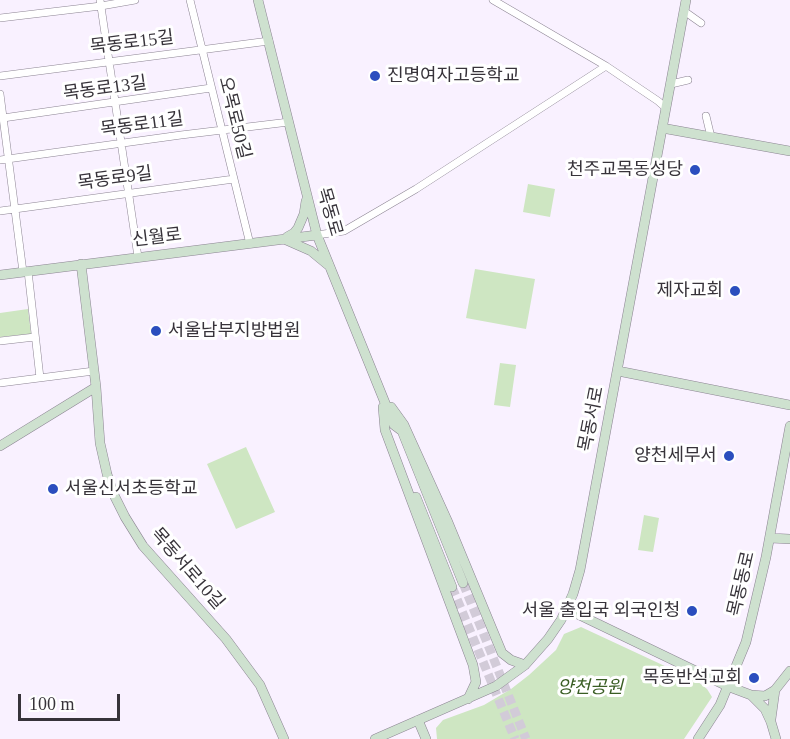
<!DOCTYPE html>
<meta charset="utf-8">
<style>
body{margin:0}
#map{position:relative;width:790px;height:739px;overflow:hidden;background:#f9f1ff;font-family:"Times New Roman",serif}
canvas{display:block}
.scale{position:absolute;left:18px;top:694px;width:102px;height:27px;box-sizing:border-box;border:3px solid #37333a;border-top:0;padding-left:8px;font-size:18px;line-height:21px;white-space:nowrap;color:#37333a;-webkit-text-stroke:4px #fff;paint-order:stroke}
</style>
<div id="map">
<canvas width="790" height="739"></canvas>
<div class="scale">100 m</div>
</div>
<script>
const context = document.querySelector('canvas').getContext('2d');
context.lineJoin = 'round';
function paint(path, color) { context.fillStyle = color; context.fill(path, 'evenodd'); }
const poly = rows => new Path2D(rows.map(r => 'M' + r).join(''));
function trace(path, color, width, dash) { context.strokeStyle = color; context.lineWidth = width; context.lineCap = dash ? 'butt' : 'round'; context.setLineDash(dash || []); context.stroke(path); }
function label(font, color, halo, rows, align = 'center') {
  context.font = font + ' "Times New Roman","Noto Sans KR",serif'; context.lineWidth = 6; context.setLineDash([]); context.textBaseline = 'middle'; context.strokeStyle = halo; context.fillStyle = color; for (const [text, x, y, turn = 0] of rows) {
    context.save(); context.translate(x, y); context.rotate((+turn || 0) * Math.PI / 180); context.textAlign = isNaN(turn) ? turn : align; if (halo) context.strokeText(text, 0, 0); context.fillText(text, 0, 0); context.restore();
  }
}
paint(poly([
 [528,184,555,189,550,217,523,212],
 [475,269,535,279,526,329,466,318],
 [28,309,31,334,0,337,0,313],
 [500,363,516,365,510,407,494,405],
 [246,447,275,512,236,529,207,464],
 [644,515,659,518,653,552,638,550],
 [581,627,697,681,707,689,712,697,684,739,437,739,436,728,443,720,484,705,511,689,529,675,556,650,564,634]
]), '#cee6c2');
trace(poly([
 [463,583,526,739],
 [452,587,515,739]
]), '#d2cbd8', 9, [9, 4.5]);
const street = poly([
 [100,0,138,257],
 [190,0,250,244],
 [493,0,606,66,658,101,666,108],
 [684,11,701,23],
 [0,18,101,6,135,0],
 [0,76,269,41],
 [671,84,688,80],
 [0,94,23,272],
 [706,116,711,137],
 [3,118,211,88],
 [0,160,181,135,289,122],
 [0,211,234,179],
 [317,235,344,231,416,189,606,66],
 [28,271,40,378],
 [0,341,35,337],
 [0,383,94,371]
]);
const secondary = poly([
 [258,0,317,235,394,425,402,431,463,583],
 [662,128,790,151],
 [287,237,294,233,298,228,304,214,306,201],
 [286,240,311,251,328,265],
 [81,264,96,387,100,443,107,474,113,493,125,517,143,546,226,639,260,685,284,739],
 [0,275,317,235],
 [618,371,790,405],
 [383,407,385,430,473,665,476,682,468,699],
 [391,407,404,425,447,520,502,653,511,660,525,665],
 [0,446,96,387],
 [416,497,452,587],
 [770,538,790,539],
 [567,609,727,686,751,695,765,696,775,690,790,671],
 [751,695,765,709,771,722,776,739],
 [771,719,775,690],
 [418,720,426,739],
 [375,739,496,686,525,665,548,639,561,620,573,594,580,570,586,538,686,0],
 [698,739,720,705,746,642,766,557,790,426]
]);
trace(street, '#8c8493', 8);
trace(secondary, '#8c8493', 10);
trace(street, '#fff', 7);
trace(secondary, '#cee1cf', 9);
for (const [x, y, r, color] of [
 [375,76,6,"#2b4ebe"],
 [695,170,6,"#2b4ebe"],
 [735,291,6,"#2b4ebe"],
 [156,331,6,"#2b4ebe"],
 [729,456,6,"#2b4ebe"],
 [53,489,6,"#2b4ebe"],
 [692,611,6,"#2b4ebe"],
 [754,678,6,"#2b4ebe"]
]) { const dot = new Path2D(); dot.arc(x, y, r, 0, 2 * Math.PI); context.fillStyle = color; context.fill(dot); trace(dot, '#fff', 2); }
label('18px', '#37333a', '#fff', [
 ["목동로15길",132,43,-7],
 ["목동로13길",105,89,-8],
 ["오목로50길",234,118,76],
 ["목동로11길",142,125,-8],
 ["목동로9길",115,179,-8],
 ["목동로",329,212,74],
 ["신월로",157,238,-7],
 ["목동서로",592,419,-79],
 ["목동서로10길",187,569,49],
 ["목동동로",742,584,-77]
]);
label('18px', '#37333a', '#fff', [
 ["진명여자고등학교",387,76,"left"],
 ["천주교목동성당",683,170],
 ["제자교회",723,291],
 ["서울남부지방법원",168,331,"left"],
 ["양천세무서",717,456],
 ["서울신서초등학교",65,489,"left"],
 ["서울 출입국 외국인청",680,611],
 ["목동반석교회",742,678]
], 'right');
label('italic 18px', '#395d23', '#fff', [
 ["양천공원",590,688]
]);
</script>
